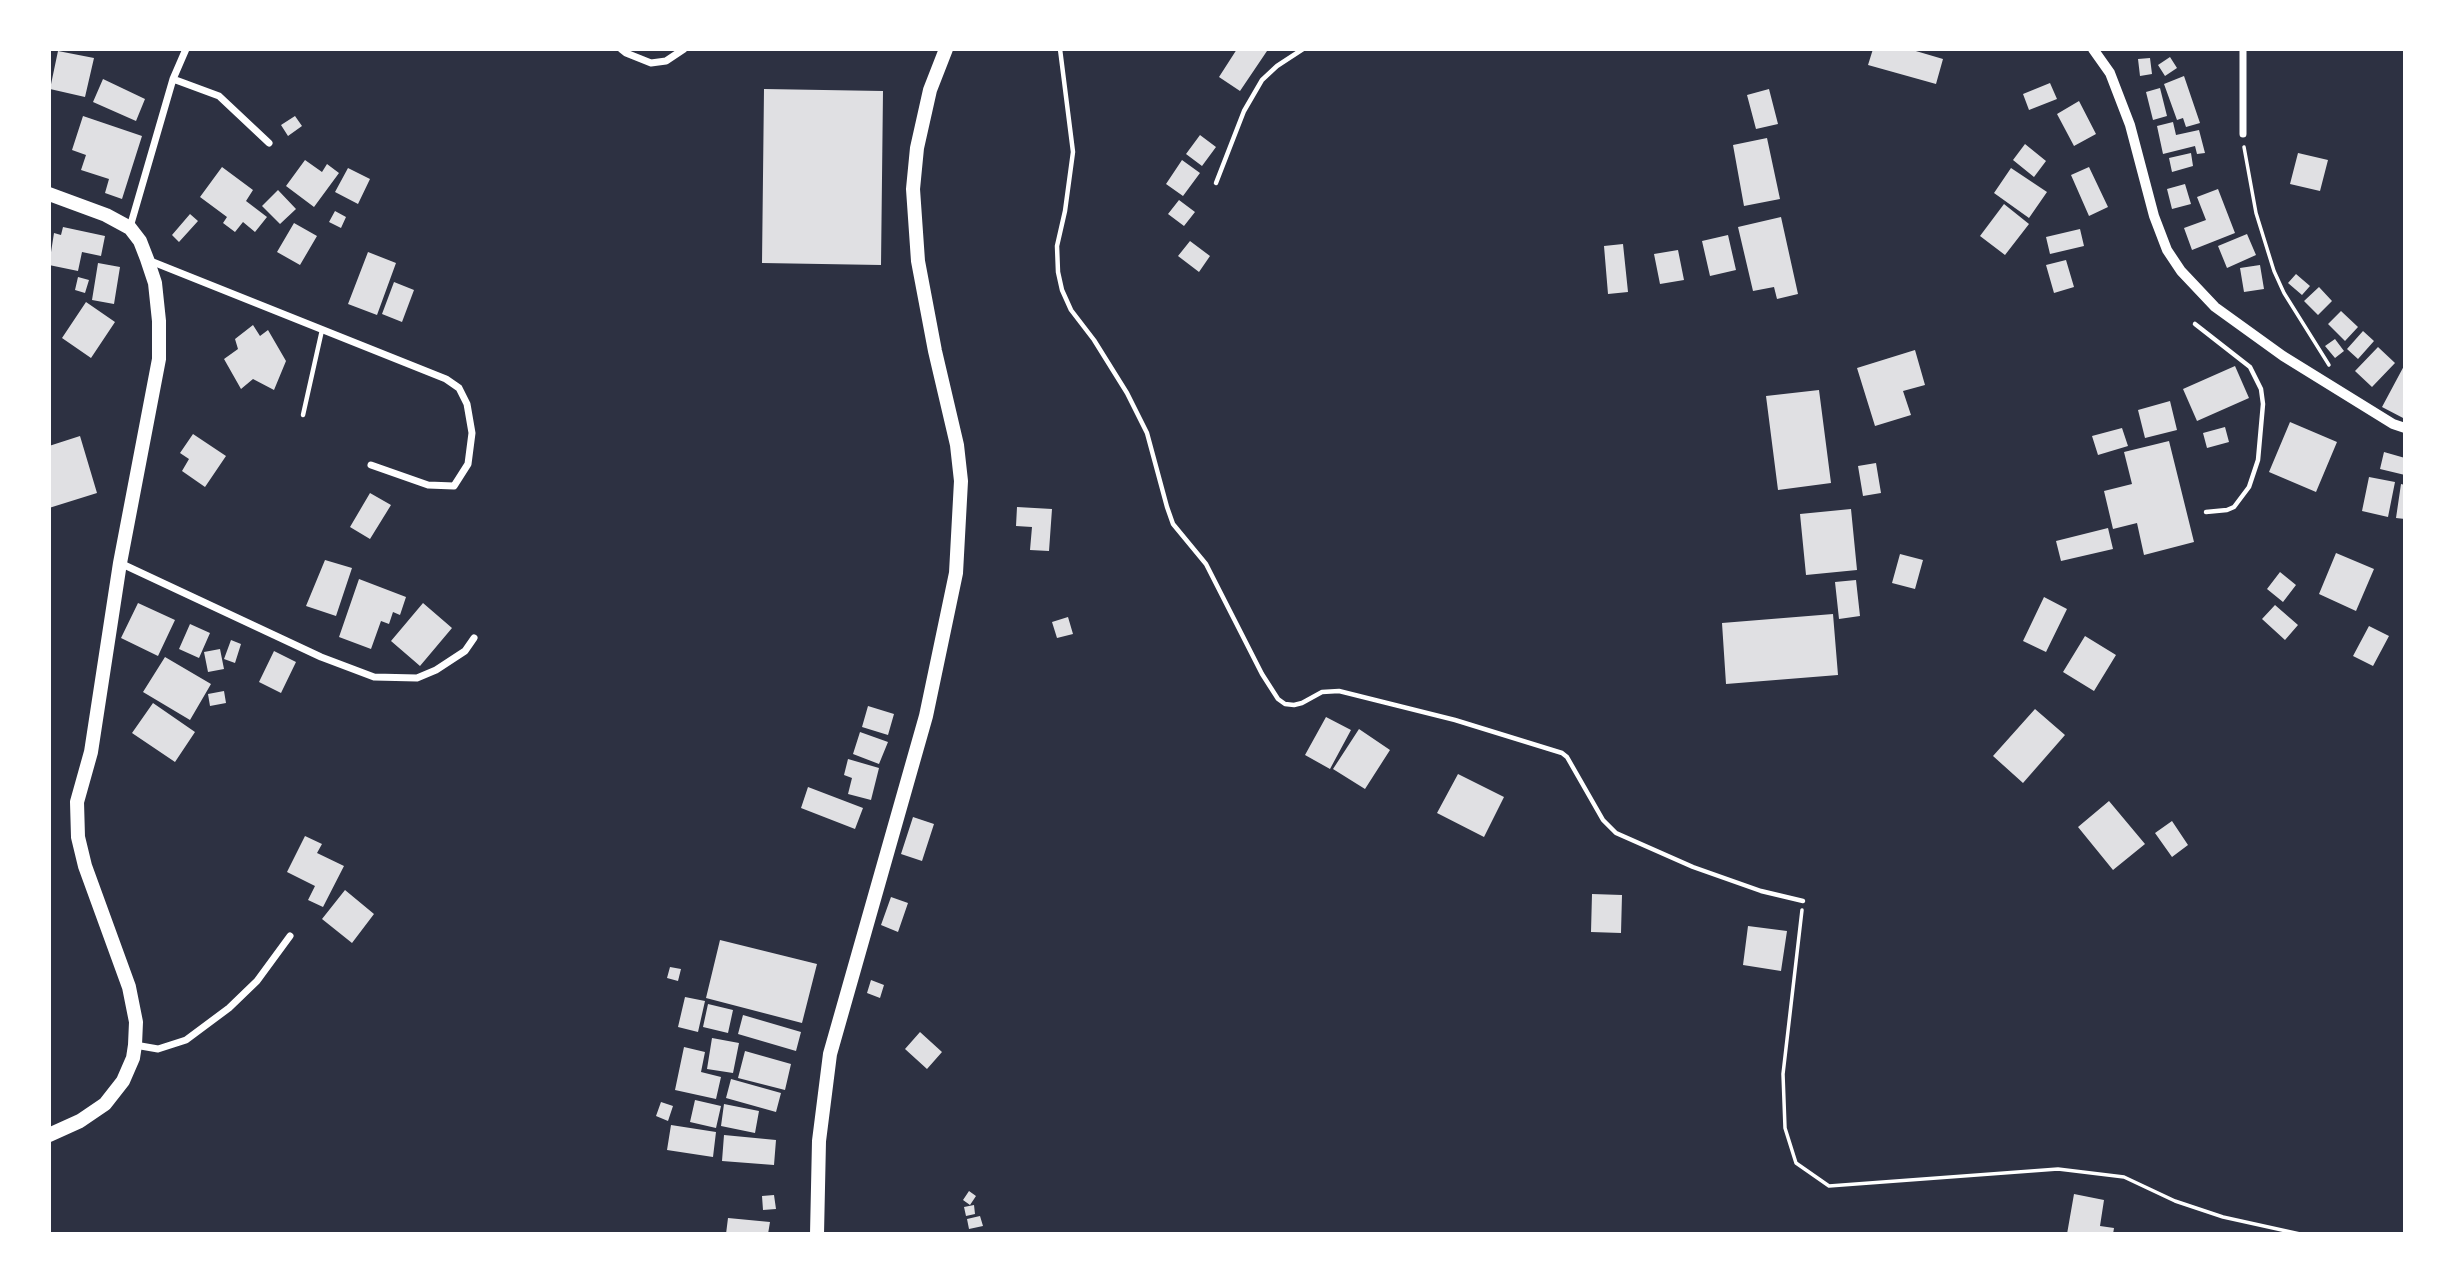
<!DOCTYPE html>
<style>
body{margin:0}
#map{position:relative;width:2454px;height:1283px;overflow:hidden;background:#2d3142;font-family:"Alegreya Sans",sans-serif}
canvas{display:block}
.frame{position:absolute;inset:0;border:51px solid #fff;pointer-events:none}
</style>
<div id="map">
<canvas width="2454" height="1283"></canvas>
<div class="frame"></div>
</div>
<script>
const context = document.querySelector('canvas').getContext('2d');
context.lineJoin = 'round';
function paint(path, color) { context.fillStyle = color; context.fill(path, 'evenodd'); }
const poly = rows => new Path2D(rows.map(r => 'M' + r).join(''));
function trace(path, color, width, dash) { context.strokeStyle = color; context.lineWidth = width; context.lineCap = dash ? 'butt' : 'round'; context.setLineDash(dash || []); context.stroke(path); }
paint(poly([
 [1237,49,1264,49,1267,51,1240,91,1219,77],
 [1873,49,1909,49,1943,59,1936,84,1868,65],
 [58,51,94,58,85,97,50,89],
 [2170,57,2177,68,2165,76,2158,65],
 [2150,58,2152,74,2140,76,2138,59],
 [2184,76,2200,123,2186,127,2183,118,2177,120,2164,84],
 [103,79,145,99,136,121,93,102],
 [2050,83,2057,99,2029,110,2023,94],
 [2160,88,2167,116,2153,120,2146,92],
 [764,89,883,91,881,265,762,263],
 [1769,89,1778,124,1756,129,1747,95],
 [2079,101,2096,134,2074,146,2057,114],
 [83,116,142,136,122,199,105,193,109,179,81,170,86,155,72,150],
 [295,116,302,126,288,136,281,125],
 [2173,122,2176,135,2199,130,2205,153,2197,154,2195,146,2163,154,2157,126],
 [1200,135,1216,147,1202,166,1186,154],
 [1767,138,1780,199,1744,206,1733,145],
 [2025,144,2046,161,2034,177,2013,160],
 [2191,153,2193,166,2172,172,2169,158],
 [2298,153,2328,160,2320,191,2290,184],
 [305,160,322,172,327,164,339,173,314,207,286,186],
 [1182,160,1200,173,1183,196,1166,184],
 [222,167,253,190,246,201,267,217,255,232,243,222,235,232,223,223,227,217,200,197],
 [2089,167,2108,207,2089,216,2071,175],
 [348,168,370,179,358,204,335,192],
 [2011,168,2047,192,2029,218,1994,193],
 [2185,184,2191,204,2172,209,2167,189],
 [2218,189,2235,233,2192,250,2184,228,2206,220,2197,197],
 [278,190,296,209,280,224,262,206],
 [1179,200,1195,212,1184,226,1168,214],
 [2004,204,2029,224,2005,255,1980,236],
 [335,211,346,217,341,228,329,222],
 [190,214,198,221,179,242,172,235],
 [1781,217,1798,294,1777,299,1774,287,1753,291,1738,227],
 [294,223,317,236,300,265,277,252],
 [63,227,105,236,101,256,82,252,78,271,49,265,54,233,61,235],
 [2080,229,2084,246,2050,254,2046,237],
 [2247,234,2256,255,2227,268,2218,246],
 [1728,235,1736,270,1710,276,1702,241],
 [1190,241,1210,256,1199,272,1178,256],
 [1623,244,1628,292,1608,294,1604,246],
 [1678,250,1684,280,1660,284,1654,254],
 [368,252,396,263,377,315,348,304],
 [2066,260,2074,287,2054,293,2046,265],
 [98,263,120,267,114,304,92,300],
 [2260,265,2264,289,2244,292,2240,268],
 [2296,274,2310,286,2302,295,2288,283],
 [78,277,89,280,85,293,75,290],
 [394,282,414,290,402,322,382,314],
 [2319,287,2332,301,2318,315,2304,301],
 [86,302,115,322,91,358,62,338],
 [2341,311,2358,327,2345,341,2328,324],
 [253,325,260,336,268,330,286,361,274,390,253,379,241,389,224,359,238,349,235,339],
 [2363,331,2374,341,2358,359,2347,349],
 [2335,339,2344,351,2335,358,2325,346],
 [2378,347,2395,363,2372,387,2355,371],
 [1915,350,1925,385,1903,391,1911,415,1875,426,1857,368],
 [2405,364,2405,419,2382,407],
 [2235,366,2249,398,2197,421,2183,389],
 [1819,390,1831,483,1778,490,1766,396],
 [2170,401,2177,430,2145,438,2138,410],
 [2290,422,2337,442,2316,492,2269,472],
 [2225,427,2229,442,2207,448,2203,433],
 [2122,428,2128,446,2098,455,2092,436],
 [193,434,226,456,205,487,182,471,189,459,180,453],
 [80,436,97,493,49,508,49,446],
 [2169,441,2194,542,2144,555,2137,523,2113,529,2104,491,2132,484,2124,452],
 [2384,452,2405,458,2405,475,2380,469],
 [1876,463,1881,493,1863,496,1858,466],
 [2369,477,2395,482,2388,517,2362,511],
 [2401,484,2405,485,2405,519,2396,518],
 [370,493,391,505,370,539,350,527],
 [1017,507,1052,509,1049,551,1030,550,1032,527,1016,526],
 [1851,509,1857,570,1806,575,1800,514],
 [2108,528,2113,549,2061,561,2056,541],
 [2336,553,2374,569,2356,611,2319,594],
 [1900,554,1923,560,1915,589,1892,583],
 [325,560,352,568,336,616,306,606],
 [2280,572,2296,585,2283,602,2267,589],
 [359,579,406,597,400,615,393,612,389,624,381,621,371,649,339,637],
 [1856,580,1860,616,1839,619,1835,582],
 [2044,597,2067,609,2046,652,2023,641],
 [138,603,175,620,158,656,121,638],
 [423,603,452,628,420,666,391,641],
 [2275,605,2298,625,2285,640,2262,619],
 [1833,614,1838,675,1726,684,1722,623],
 [1068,617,1073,634,1057,638,1052,622],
 [190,624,210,633,199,658,179,649],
 [2369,626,2389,636,2373,666,2353,656],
 [2085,636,2116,655,2094,691,2063,672],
 [231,640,241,644,235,663,224,659],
 [220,649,224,669,208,672,204,652],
 [274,651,296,662,281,693,259,682],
 [165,657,211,684,190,720,143,692],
 [224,691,226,703,210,706,208,694],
 [153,703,195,732,175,762,132,733],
 [868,706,894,714,888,735,862,727],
 [2035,709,2065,735,2023,783,1993,756],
 [1326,717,1351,730,1330,769,1305,755],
 [1359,729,1390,750,1365,789,1333,769],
 [860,732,888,742,879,764,853,754],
 [848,759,879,768,871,800,848,794,852,778,844,775],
 [1458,774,1504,797,1484,837,1437,813],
 [808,787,863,808,855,829,801,808],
 [2109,801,2145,844,2113,870,2078,827],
 [913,817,934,824,922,861,901,854],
 [2172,821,2188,845,2172,857,2155,833],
 [305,836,322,844,317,853,344,866,323,907,308,900,315,886,287,872],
 [345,890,374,914,352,943,322,919],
 [1592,894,1622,895,1621,933,1591,932],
 [891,897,908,903,898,932,881,925],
 [1748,926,1787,931,1781,971,1743,965],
 [720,940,817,964,802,1023,706,998],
 [670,967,681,969,678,981,667,978],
 [871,980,884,985,880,998,867,993],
 [685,997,705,1001,698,1032,678,1027],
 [708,1004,733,1010,728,1033,703,1027],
 [743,1015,801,1032,796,1051,738,1034],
 [920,1032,942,1052,927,1069,905,1049],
 [712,1038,739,1043,733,1073,707,1069],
 [684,1047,705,1052,701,1072,721,1077,716,1099,675,1090],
 [745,1051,791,1064,785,1090,738,1078],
 [731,1079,781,1093,776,1112,726,1098],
 [695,1100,721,1106,716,1128,690,1122],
 [661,1102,673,1106,668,1121,656,1116],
 [724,1104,759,1111,755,1133,721,1126],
 [671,1125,716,1132,713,1157,667,1150],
 [724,1135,776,1140,774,1165,722,1161],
 [969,1191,976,1196,970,1205,963,1200],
 [2074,1194,2104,1200,2100,1226,2114,1228,2113,1234,2067,1234],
 [774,1195,776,1209,763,1210,762,1196],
 [974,1205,975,1214,966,1216,964,1207],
 [980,1216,983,1226,969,1229,967,1219],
 [728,1218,770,1222,768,1234,726,1234]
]), '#e0e0e3');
trace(poly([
 [2244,147,2256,213,2274,271,2284,293,2329,365],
 [1802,910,1783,1074,1785,1128,1796,1163,1829,1186,2058,1169,2124,1177,2175,1201,2223,1217,2300,1234]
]), '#fff', 3.5);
trace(poly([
 [1060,49,1073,152,1065,211,1057,246,1058,272,1062,290,1071,310,1094,340,1127,393,1147,433,1167,507,1173,524,1206,564,1262,674,1278,699,1285,704,1294,705,1302,703,1322,692,1339,691,1455,720,1562,753,1567,757,1603,820,1616,833,1693,867,1761,891,1803,901],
 [1216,183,1244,111,1262,80,1277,66,1303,49],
 [2195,324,2250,367,2261,389,2263,404,2258,460,2249,487,2234,507,2227,510,2206,512],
 [303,415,322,330]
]), '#fff', 4.5);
trace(poly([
 [621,49,626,53,651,63,666,61,684,49],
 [173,79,219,96,269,143],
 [2243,134,2243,49],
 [130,227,173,79,186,49],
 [148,260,446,379,459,388,467,404,472,433,468,464,454,486,428,485,371,465],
 [120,563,321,657,374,677,417,678,436,670,465,651,474,638],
 [135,1045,158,1049,186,1040,229,1008,257,981,290,936]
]), '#fff', 7);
trace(poly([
 [2093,49,2110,73,2130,125,2154,216,2167,250,2181,271,2215,307,2283,356,2393,424,2405,428]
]), '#fff', 10);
trace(poly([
 [49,194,106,215,130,228,140,241,147,259,155,283,159,321,159,359,120,563,91,752,77,802,78,837,85,866,129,987,136,1022,135,1045,133,1058,123,1081,105,1104,80,1121,49,1135],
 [817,1234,819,1141,830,1054,926,716,956,573,961,481,957,445,935,351,918,261,913,189,917,148,930,90,946,49]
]), '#fff', 14);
</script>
